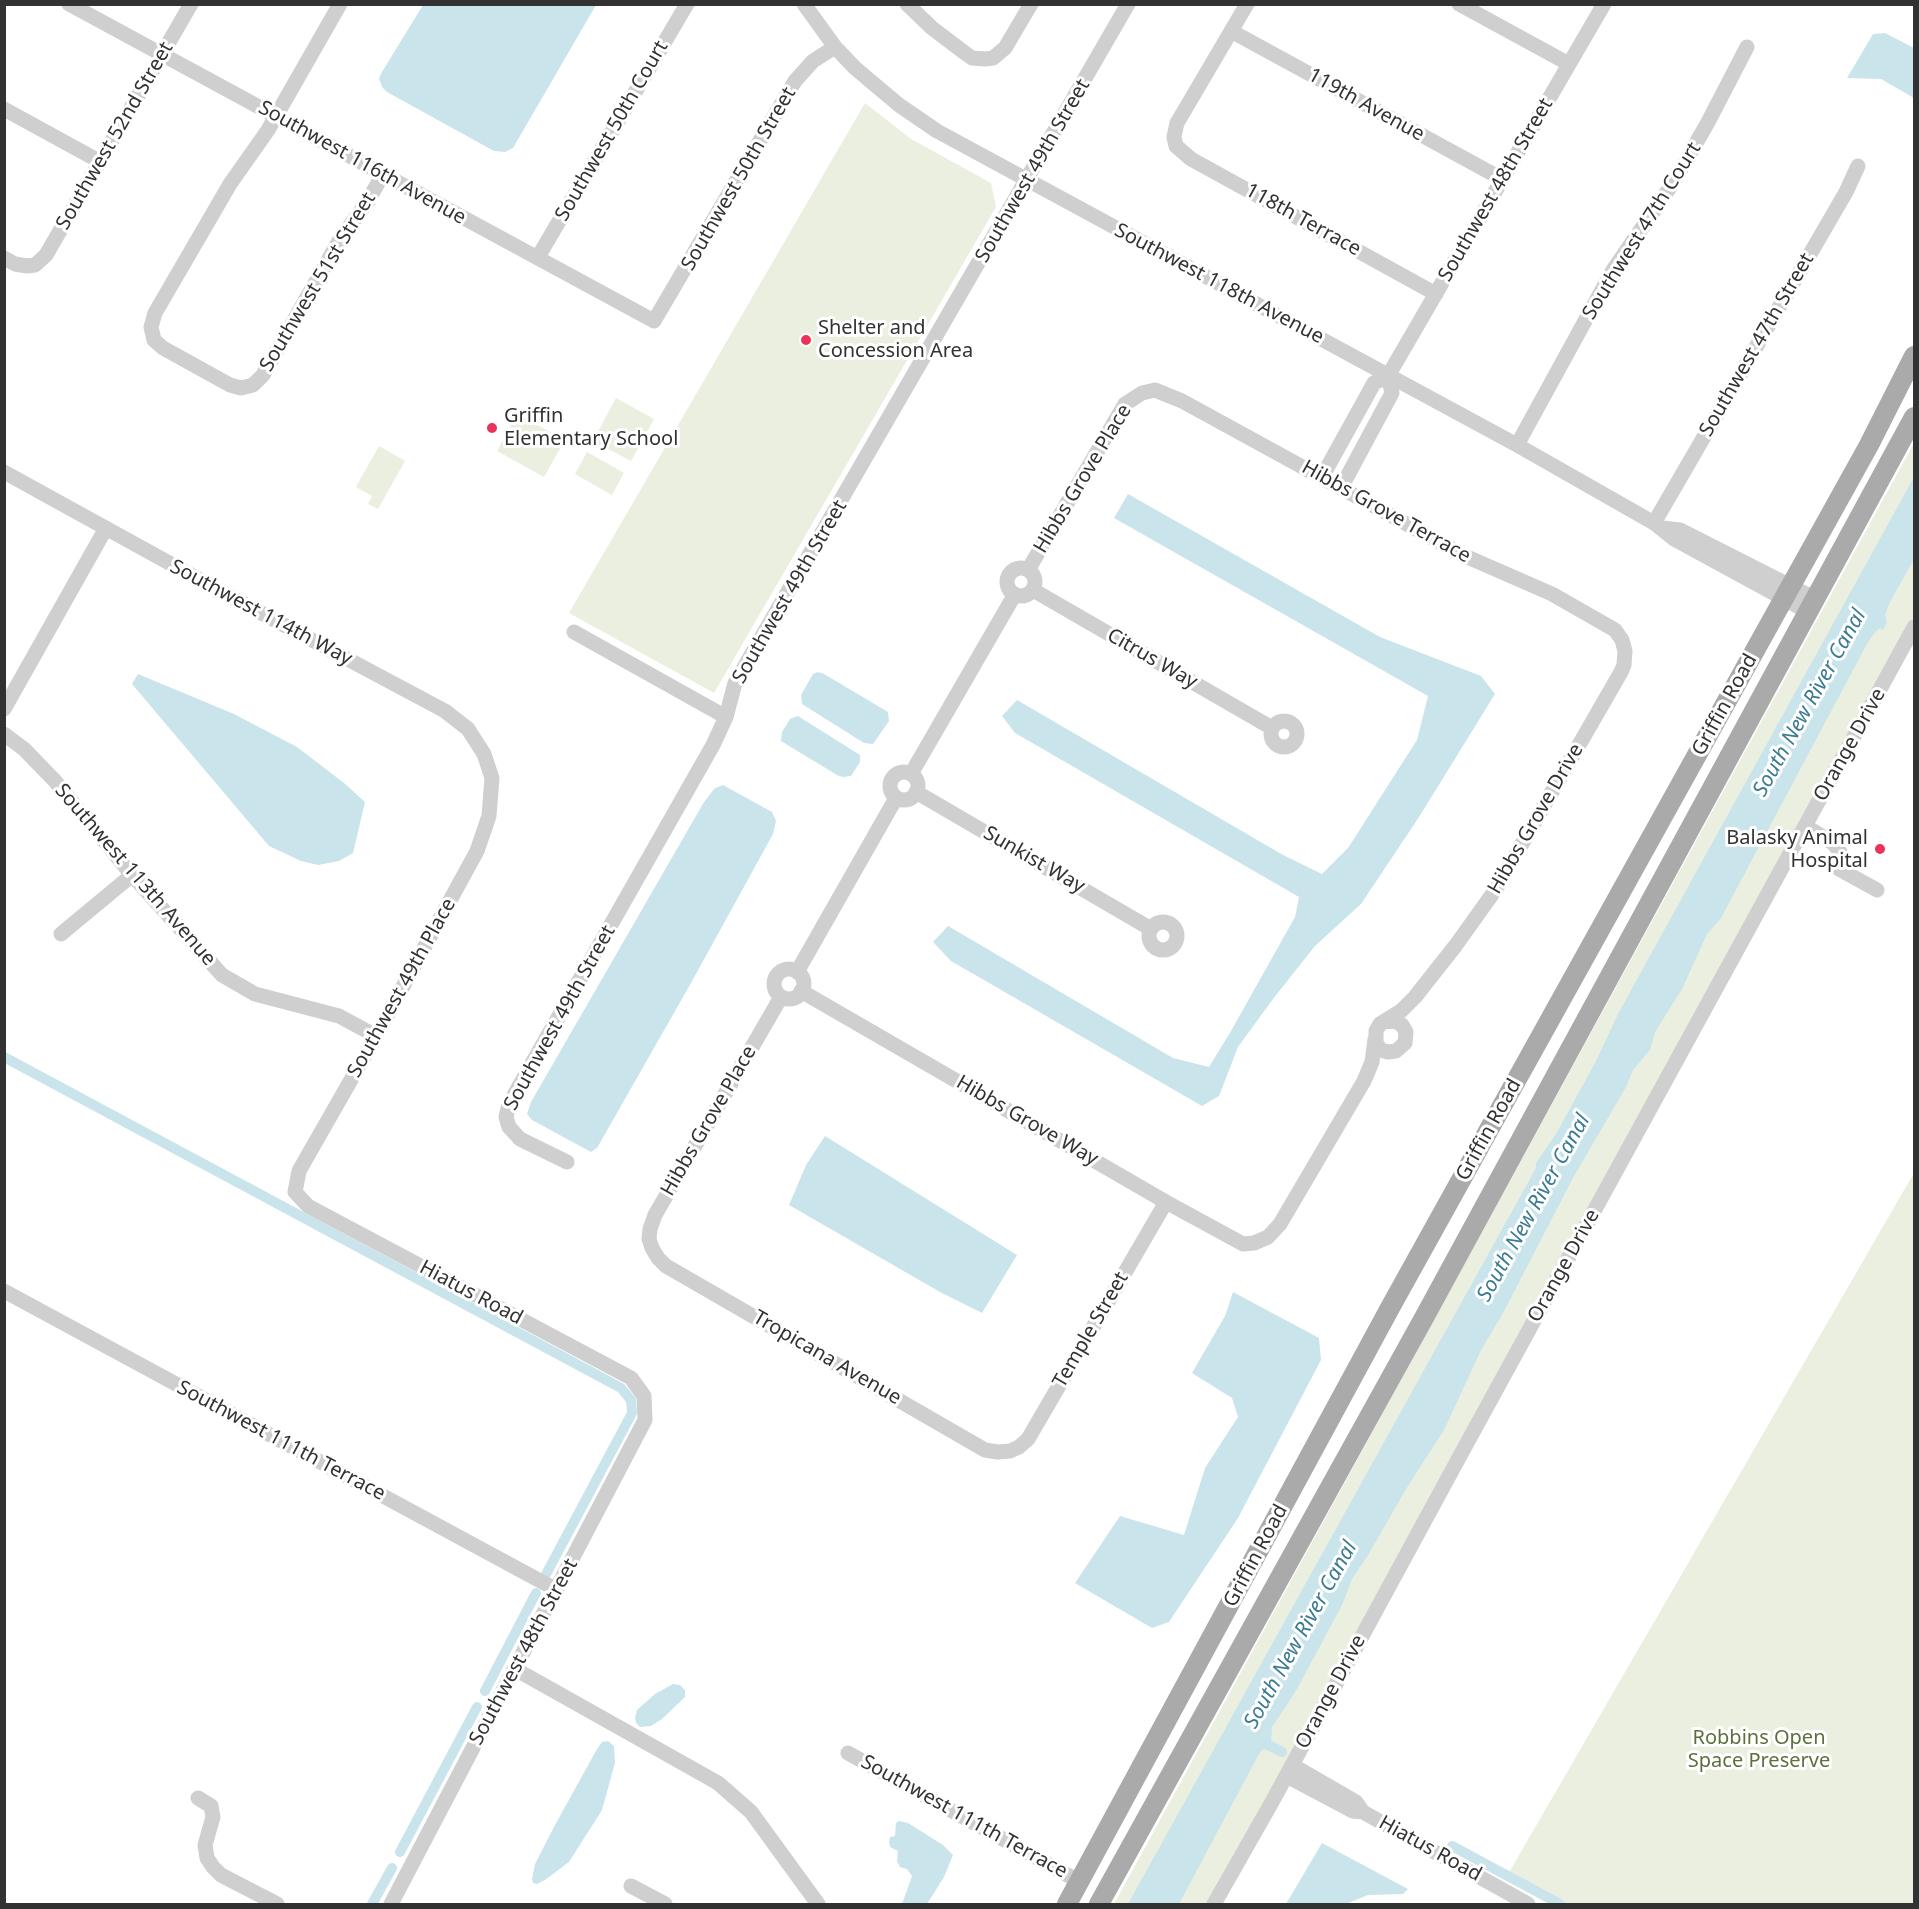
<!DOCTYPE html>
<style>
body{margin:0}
#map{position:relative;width:1919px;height:1909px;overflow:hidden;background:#fff;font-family:"Noto Sans",sans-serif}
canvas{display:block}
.frame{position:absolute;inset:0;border:6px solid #323232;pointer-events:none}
</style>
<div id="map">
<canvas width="1919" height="1909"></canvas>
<div class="frame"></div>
</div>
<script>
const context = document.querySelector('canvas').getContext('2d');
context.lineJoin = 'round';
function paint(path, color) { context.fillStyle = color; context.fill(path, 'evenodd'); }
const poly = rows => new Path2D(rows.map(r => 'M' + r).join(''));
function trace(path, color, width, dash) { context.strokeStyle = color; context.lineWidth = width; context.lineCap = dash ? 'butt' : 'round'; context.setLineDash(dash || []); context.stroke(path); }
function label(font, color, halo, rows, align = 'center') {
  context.font = font + ' "Noto Sans",sans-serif'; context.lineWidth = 6; context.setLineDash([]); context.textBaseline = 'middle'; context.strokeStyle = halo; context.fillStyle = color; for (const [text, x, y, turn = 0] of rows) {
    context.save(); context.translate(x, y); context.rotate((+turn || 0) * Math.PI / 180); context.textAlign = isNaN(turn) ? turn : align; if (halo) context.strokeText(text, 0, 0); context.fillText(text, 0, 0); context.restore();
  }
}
paint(poly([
 [865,103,911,139,991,183,996,207,714,693,569,613],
 [616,398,654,419,631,461,593,441],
 [517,414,565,440,544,477,497,451],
 [1914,443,1914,617,1856,725,1208,1904,1114,1904],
 [379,446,405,461,378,509,368,504,372,496,356,487],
 [587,452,624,473,612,495,575,474],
 [1914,1173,1914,1904,1561,1904,1507,1876]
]), '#eaefe0');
paint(poly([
 [423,5,423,4,596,5,513,148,505,152,494,151,387,92,382,87,379,78,382,72],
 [1885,33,1914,48,1914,98,1881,79,1847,78,1873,34],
 [1914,477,1914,559,1890,602,1885,615,1887,622,1883,630,1880,628,1876,631,1868,642,1721,918,1707,934,1682,989,1655,1032,1650,1050,1633,1070,1626,1087,1574,1176,1502,1315,1481,1350,1444,1430,1406,1489,1367,1557,1353,1577,1342,1605,1297,1689,1272,1727,1271,1742,1276,1744,1271,1752,1264,1749,1260,1752,1179,1904,1128,1904,1536,1168,1536,1163,1556,1134,1596,1061,1619,1012],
 [1128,494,1380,637,1481,676,1495,694,1419,817,1361,904,1315,946,1273,999,1238,1047,1219,1096,1202,1106,951,961,933,942,948,926,1173,1058,1209,1067,1231,1031,1295,917,1299,897,1015,733,1002,716,1017,700,1283,855,1322,874,1348,848,1417,740,1428,696,1114,518],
 [818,672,824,674,888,712,889,721,873,744,864,743,802,704,801,695,813,674],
 [138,674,234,714,297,747,344,783,365,802,353,853,339,861,318,865,301,861,269,846,132,684],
 [798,716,860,755,860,762,851,776,843,777,837,775,781,741,782,732,790,719],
 [723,785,772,812,776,821,773,834,691,983,597,1148,591,1152,532,1120,527,1114,531,1102,704,802,715,788],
 [825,1136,1017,1255,982,1313,940,1292,789,1205,806,1165],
 [1233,1292,1319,1338,1321,1360,1238,1518,1169,1622,1152,1628,1075,1583,1120,1516,1184,1535,1205,1468,1238,1417,1232,1398,1192,1373,1225,1316],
 [673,1684,680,1685,685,1690,685,1697,662,1719,651,1726,640,1727,636,1723,635,1718,637,1710,655,1694],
 [608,1741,614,1746,615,1763,602,1810,569,1862,545,1880,537,1884,533,1883,532,1879,535,1864,555,1825,597,1749,602,1742],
 [899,1821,908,1823,943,1845,953,1855,944,1877,927,1904,902,1904,912,1876,907,1869,900,1867,897,1861,898,1851,890,1847,889,1842,890,1837,895,1836,896,1823],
 [1322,1843,1408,1889,1403,1894,1368,1895,1346,1904,1286,1904]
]), '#cae4ec');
trace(poly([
 [4,1057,621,1388,631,1400,632,1413,544,1578],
 [485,1691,536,1593],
 [1261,1741,1282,1752],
 [1452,1846,1560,1904],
 [400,1852,477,1707],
 [372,1904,392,1868]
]), '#cae4ec', 10);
trace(poly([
 [69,4,654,321,795,81,813,61,835,47],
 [340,4,268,130,230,184,155,313,151,327,154,340,163,348,230,385,241,388,253,385,263,375,339,241,368,201,383,174],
 [804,4,835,47,855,68,899,105,937,131,1517,445,1654,523,1674,539,1808,612],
 [907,4,932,28,965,53,972,58,985,59,993,58,1005,48,1031,4],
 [1247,4,1177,123,1174,137,1176,146,1191,159,1436,294],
 [1459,4,1569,64],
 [1231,31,1502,179],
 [4,109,99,161],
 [538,257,687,4],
 [4,258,15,264,27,266,35,265,46,255,191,4],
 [1517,445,1613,270,1673,183,1707,124,1747,47],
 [4,472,220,591,445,711,468,729,484,754,492,778,489,816,477,851,376,1036,299,1171,295,1192,308,1206,631,1378,644,1396,645,1420,391,1904],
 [1322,477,1374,383,1388,376,1604,4],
 [1341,488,1392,393,1388,376],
 [1654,523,1846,192,1858,166],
 [1662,528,1680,530,1816,599],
 '1007 582a14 14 0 1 1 28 0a14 14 0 1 1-28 0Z',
 [1028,570,1125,404,1142,393,1155,390,1182,401,1465,556,1552,594,1615,630,1622,640,1625,651,1624,665,1621,672,1496,889,1456,945,1415,997,1401,1011,1380,1024,1376,1031,1376,1043,1381,1050,1388,1052,1396,1051,1405,1043,1406,1032,1402,1025,1395,1021,1384,1022],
 [1033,590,1272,728],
 [574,632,726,717],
 [4,709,106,528],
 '1271 734a13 13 0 1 1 26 0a13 13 0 1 1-26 0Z',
 [4,734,24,749,55,781,132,875,222,975,255,994,339,1016,376,1036],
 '890 786a14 14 0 1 1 28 0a14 14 0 1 1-28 0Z',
 [911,774,1015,594],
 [916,792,1151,929],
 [1805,826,1833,843,1837,848,1841,854,1839,869,1877,890],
 '1149 936a14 14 0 1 1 28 0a14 14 0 1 1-28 0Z',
 [61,934,132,875],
 '774 984a15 15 0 1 1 30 0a15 15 0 1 1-30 0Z',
 [797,972,896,798],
 [801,991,1166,1202,1243,1244,1254,1243,1268,1237,1280,1224,1364,1081,1372,1062,1375,1039],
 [781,997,655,1215,650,1229,649,1239,652,1248,658,1258,666,1266,985,1450,998,1452,1010,1451,1019,1447,1028,1439,1166,1202],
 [567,1162,520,1139,509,1127,506,1117,509,1104,713,745,726,717,735,683,1128,4],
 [4,1291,557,1590],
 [515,1669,718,1783,751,1812,818,1904],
 [848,1753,1080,1882],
 [1292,1765,1356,1802,1363,1812],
 [1287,1776,1353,1811,1363,1812,1528,1904],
 [198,1798,211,1806,213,1817,205,1845,207,1858,213,1867,221,1875,277,1904],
 [631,1886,665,1904],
 [1214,1904,1272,1802,1461,1454,1914,627]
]), '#cfcfcf', 15);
trace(poly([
 [1067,1904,1391,1306,1869,445,1914,356],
 [1099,1904,1425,1316,1914,417]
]), '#aaa', 20);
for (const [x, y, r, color] of [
 [806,340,6,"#eb3258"],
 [492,428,6,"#eb3258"],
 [1880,849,6,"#eb3258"]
]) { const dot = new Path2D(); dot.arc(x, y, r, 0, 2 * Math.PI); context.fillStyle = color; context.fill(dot); trace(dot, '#fff', 2); }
label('20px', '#323232', '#fff', [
 ["119th Avenue",1366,105,29],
 ["Southwest 50th Court",612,131,-60],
 ["Southwest 52nd Street",115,136,-60],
 ["Southwest 116th Avenue",362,163,29],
 ["Southwest 49th Street",1033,171,-60],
 ["Southwest 50th Street",739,179,-60],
 ["Southwest 48th Street",1496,190,-60],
 ["118th Terrace",1303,220,29],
 ["Southwest 47th Court",1642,231,-58],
 ["Southwest 51st Street",318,282,-59],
 ["Southwest 118th Avenue",1219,284,28],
 ["Southwest 47th Street",1757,345,-60],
 ["Hibbs Grove Place",1083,479,-59],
 ["Hibbs Grove Terrace",1386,512,29],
 ["Southwest 49th Street",790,592,-60],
 ["Southwest 114th Way",261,613,28],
 ["Citrus Way",1152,659,30],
 ["Griffin Road",1725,705,-61],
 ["Orange Drive",1850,745,-61],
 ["Hibbs Grove Drive",1536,819,-60],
 ["Sunkist Way",1034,860,30],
 ["Southwest 113th Avenue",135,875,49],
 ["Southwest 49th Place",402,988,-61],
 ["Southwest 49th Street",560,1018,-61],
 ["Hibbs Grove Place",709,1121,-60],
 ["Hibbs Grove Way",1027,1121,30],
 ["Griffin Road",1489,1130,-61],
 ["Orange Drive",1564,1266,-61],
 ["Hiatus Road",471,1293,28],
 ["Temple Street",1091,1330,-60],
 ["Tropicana Avenue",827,1358,30],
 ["Southwest 111th Terrace",281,1441,28],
 ["Griffin Road",1256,1556,-62],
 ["Southwest 48th Street",524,1652,-62],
 ["Orange Drive",1331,1692,-62],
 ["Southwest 111th Terrace",964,1817,29],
 ["Hiatus Road",1430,1849,29]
]);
label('20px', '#323232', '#fff', [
 ["Shelter and",818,328],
 ["Concession Area",818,351],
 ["Griffin",504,416],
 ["Elementary School",504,439],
 ["Balasky Animal",1868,838,"right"],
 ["Hospital",1868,861,"right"]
], 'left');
label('20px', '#5c703d', '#fff', [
 ["Robbins Open",1759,1738],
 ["Space Preserve",1759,1761]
]);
label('italic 21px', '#3a7b91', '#fff', [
 ["South New River Canal",1810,703,-61],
 ["South New River Canal",1534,1208,-61],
 ["South New River Canal",1301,1635,-61]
]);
</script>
